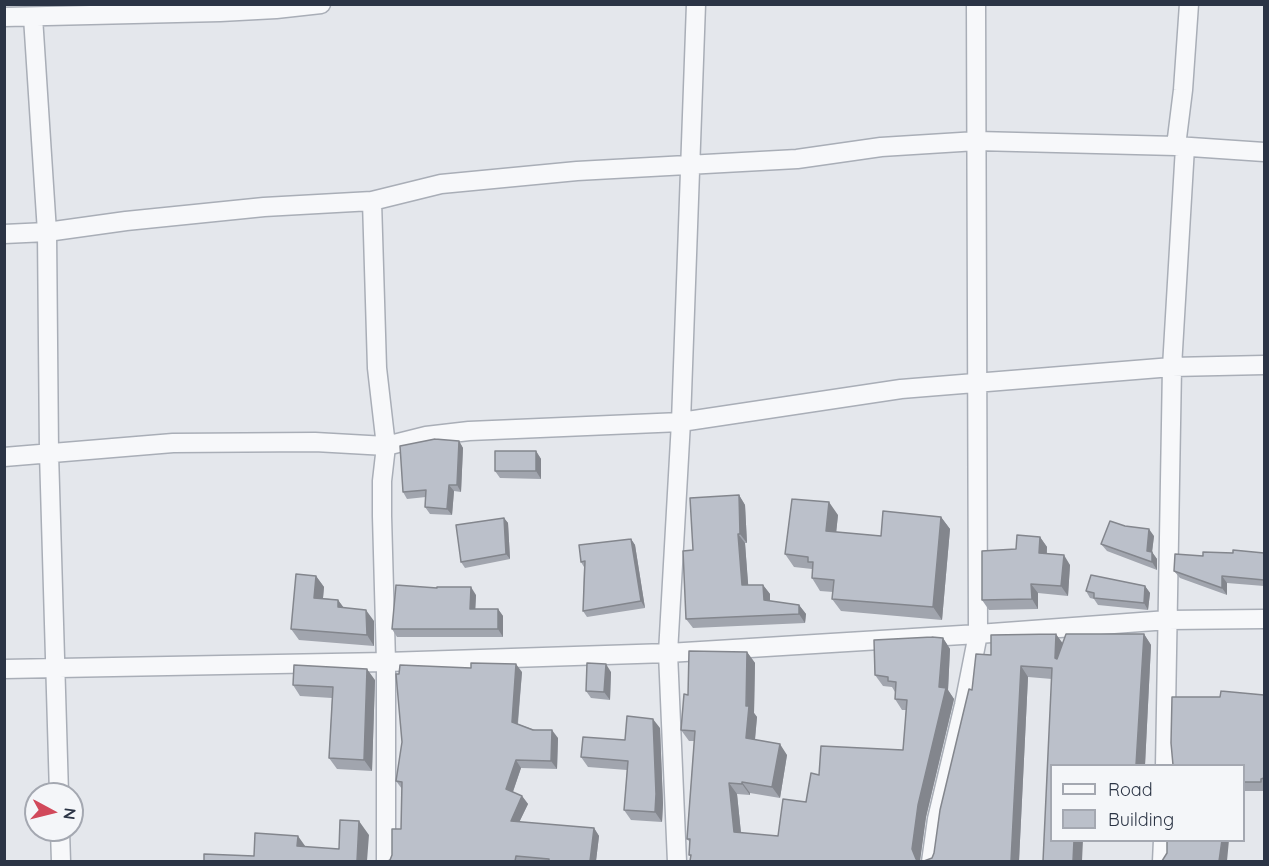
<!DOCTYPE html>
<style>
body{margin:0}
#map{position:relative;width:1269px;height:866px;overflow:hidden;background:#e4e7ec;font-family:Quicksand,sans-serif}
canvas{display:block}
.frame{position:absolute;inset:0;border:6px solid #2b3445;pointer-events:none}
.legend{position:absolute;left:1050px;top:764px;width:195px;height:78px;box-sizing:border-box;background:#f4f6f9;border:2px solid #a4a8b1;margin:0;padding:8px 10px;list-style:none;font-size:18px;color:#2b3445}
.legend li{display:flex;align-items:center;gap:12px;height:30px}
.legend b{width:30px;border:2px solid #a4a8b1}
.north{position:absolute;left:24px;top:782px;width:60px;height:60px;box-sizing:border-box;background:#f4f6f9;border:2px solid #a4a8b1;border-radius:50%;rotate:97deg;font-size:16px;font-weight:700;line-height:24px;text-align:center;color:#2b3445}
.north::after{content:'';display:block;margin:auto;width:21px;height:27px;background:#d1495b;clip-path:polygon(50% 0,100% 100%,50% 72%,0 100%)}
</style>
<div id="map">
<canvas width="1269" height="866"></canvas>
<div class="frame"></div>
<ul class="legend">
<li><b style="height:8px;background:#f7f8fa"></b>Road</li>
<li><b style="height:16px;background:#bbc0ca"></b>Building</li>
</ul>
<div class="north">N</div>
</div>
<script>
const context = document.querySelector('canvas').getContext('2d');
context.lineJoin = 'round';
const poly = rows => new Path2D(rows.map(r => 'M' + r).join(''));
function trace(path, color, width, dash) { context.strokeStyle = color; context.lineWidth = width; context.lineCap = dash ? 'butt' : 'round'; context.setLineDash(dash || []); context.stroke(path); }
function paint(path, color) { context.fillStyle = color; context.fill(path, 'evenodd'); }
const street = poly([
 [4,17,220,12,276,9,321,4],
 [33,17,47,232,49,453,59,794],
 [1176,146,1183,90,1189,4],
 [372,201,377,368,386,446,382,481,382,516,386,662,386,862],
 [4,234,47,232,126,221,264,207,372,201,441,184,577,171,797,159,881,147,977,141,1176,146,1264,152],
 [4,457,173,443,315,442,386,446,426,436,469,431,681,422,901,389,1172,367,1264,365],
 [4,669,386,662,668,653,978,634,1168,620,1264,619],
 [1165,766,1172,367,1185,147],
 [60,830,61,862],
 [677,862,668,653,681,422,696,4],
 [931,862,937,819,964,705,978,634,976,4],
 [1162,862,1163,840]
]);
trace(street, '#a9aeb7', 21);
trace(street, '#f7f8fa', 18);
paint(poly([
 [459,441,463,448,461,492,454,491,452,515,430,514,425,507,426,497,407,499,403,492],
 [536,451,541,459,541,479,500,478,495,471],
 [739,495,745,505,747,543,745,543,748,585,763,585,770,594,770,601,799,605,806,614,805,623,693,628,686,619,693,550],
 [838,515,836,532,881,536,941,517,950,529,942,620,841,611,832,599,833,592,820,591,812,578,812,569,794,567,785,554],
 [504,518,508,523,510,559,465,568,461,562],
 [1154,536,1152,552,1157,559,1157,570,1107,551,1101,544],
 [1040,537,1047,547,1047,554,1070,565,1068,596,1038,593,1038,609,989,610,982,600,1016,549],
 [631,539,635,545,645,608,587,617,583,611,584,567,581,562],
 [1264,553,1264,586,1227,583,1227,595,1180,578,1174,571,1203,556],
 [316,576,324,587,323,598,338,600,344,608,374,621,374,646,299,640,291,629],
 [1145,586,1150,593,1148,610,1098,605,1094,599,1090,598,1086,591],
 [476,595,475,609,498,609,503,616,503,637,397,637,392,629],
 [1144,634,1151,645,1145,765,1052,765,1052,679,1028,677,1019,861,924,861,932,858,934,853,972,690,991,655,1063,643],
 [943,638,950,649,948,690,954,699,926,817,920,860,691,857,689,855,690,842,687,839,694,741,689,741,681,730,688,695,747,652,755,663,754,713,757,717,755,740,787,755,780,798,750,793,750,795,737,794,741,833,778,836,806,802,819,775,903,750,906,710,902,710,895,699,895,692,892,687,883,686,875,675],
 [522,672,518,724,558,738,557,769,521,768,513,792,522,796,528,804,519,822,594,828,599,836,596,861,388,861,390,860,401,829,402,789,396,781],
 [611,672,610,700,591,698,586,691],
 [375,680,372,771,337,769,329,758,332,698,300,696,293,685],
 [1264,695,1264,791,1244,791,1244,765,1220,697],
 [660,728,663,804,662,822,631,820,624,810,627,770,588,767,581,757,625,740]
]), '#a1a5ae');
paint(poly([
 [459,441,463,448,461,492,457,485],
 [536,451,541,459,541,479,536,471],
 [449,485,454,491,452,515,447,509],
 [739,495,745,505,747,543,740,534],
 [829,502,838,515,835,544,826,531],
 [941,517,950,529,942,620,933,607],
 [504,518,508,523,510,559,506,554],
 [1149,529,1154,536,1152,552,1157,559,1157,570,1152,562,1147,551],
 [738,534,745,543,749,595,742,585],
 [1040,537,1047,547,1046,563,1039,553],
 [631,539,635,545,645,608,641,601],
 [1064,555,1070,565,1068,596,1061,586],
 [316,576,324,587,322,609,314,598],
 [1222,576,1227,583,1227,595,1222,588],
 [1031,584,1038,593,1038,609,1032,599],
 [763,585,770,594,770,610,764,600],
 [1145,586,1150,593,1148,610,1144,603],
 [471,587,476,595,475,617,470,609],
 [338,600,346,611,338,607],
 [799,605,806,614,805,623,799,614],
 [498,609,503,616,503,637,498,629],
 [366,610,374,621,374,646,367,635],
 [1056,634,1064,645,1062,669,1055,658],
 [1144,634,1151,645,1145,765,1136,765],
 [943,638,950,649,948,690,954,699,926,817,920,861,916,859,912,849,918,805,939,687],
 [747,652,755,663,754,713,757,717,754,749,746,738],
 [516,664,522,672,517,730,512,722],
 [606,664,611,672,610,700,604,692],
 [1021,666,1028,677,1019,861,1011,861],
 [367,669,375,680,372,771,364,760],
 [653,719,660,728,663,804,662,822,655,812],
 [552,730,558,738,557,769,551,761],
 [780,744,787,755,780,798,772,787],
 [516,760,521,768,511,797,506,789],
 [742,782,750,793,750,795,742,784],
 [729,783,737,794,742,843,734,832],
 [522,796,528,804,516,829,511,821],
 [359,821,369,835,367,861,357,861],
 [594,828,599,836,596,861,590,861],
 [298,836,308,850,297,846],
 [1074,840,1083,840,1082,861,1073,861],
 [1222,840,1229,840,1227,861,1219,861]
]), '#83868d');
const building = poly([
 [435,439,459,441,457,485,449,485,447,509,425,507,426,490,403,492,400,446,435,439],
 [495,451,536,451,536,471,495,471,495,451],
 [739,495,740,534,738,534,742,585,763,585,764,600,799,605,799,614,686,619,683,551,693,550,690,498,739,495],
 [792,499,829,502,826,531,881,536,883,511,941,517,933,607,832,599,834,580,812,578,813,562,808,562,808,557,785,554,792,499],
 [504,518,506,554,461,562,456,525,504,518],
 [1110,521,1125,526,1149,529,1147,551,1152,552,1152,562,1101,544,1110,521],
 [1017,535,1040,537,1039,553,1064,555,1061,586,1031,584,1032,599,982,600,982,551,1016,549,1017,535],
 [631,539,641,601,583,611,585,561,581,562,579,545,631,539],
 [1233,550,1264,553,1264,580,1222,576,1222,588,1174,571,1175,554,1203,556,1203,552,1233,553,1233,550],
 [296,574,316,576,314,598,338,600,338,607,366,610,367,635,291,629,296,574],
 [1091,575,1145,586,1144,603,1094,598,1094,593,1086,591,1091,575],
 [396,585,437,588,437,587,471,587,470,609,498,609,498,629,392,629,396,585],
 [1056,634,1055,658,1057,659,1066,634,1144,634,1136,765,1052,765,1052,840,1074,840,1073,861,1043,861,1052,668,1021,666,1011,861,924,861,932,858,934,853,940,810,969,689,972,690,976,654,991,655,991,635,1056,634],
 [932,637,943,638,939,687,946,688,918,805,912,849,916,859,921,861,690,861,691,855,689,855,690,839,687,839,695,731,681,730,684,694,688,695,689,651,747,652,746,706,749,706,746,738,780,744,772,787,742,782,742,784,729,783,734,832,778,836,783,799,806,802,811,773,819,775,821,746,903,750,907,700,895,699,896,682,888,681,888,677,875,675,874,640,932,637],
 [471,663,516,664,512,722,533,730,552,730,551,761,516,760,506,789,522,796,511,821,594,828,590,861,549,861,549,859,516,856,515,861,388,861,390,860,392,855,392,829,401,829,402,782,396,781,402,742,396,674,399,674,400,665,471,668,471,663],
 [587,663,606,664,604,692,586,691,587,663],
 [294,665,367,669,364,760,329,758,333,687,293,685,294,665],
 [1221,691,1264,695,1264,778,1261,779,1261,782,1244,782,1244,765,1173,765,1171,743,1172,697,1220,697,1221,691],
 [627,716,653,719,656,794,655,812,624,810,628,761,581,757,583,737,625,740,627,716],
 [340,820,359,821,357,861,204,861,204,854,254,856,255,833,298,836,297,846,339,849,340,820],
 [1167,840,1222,840,1219,861,1162,861,1167,853,1167,840]
]);
paint(building, '#bbc0ca');
trace(building, '#83868d', 1.5);
</script>
